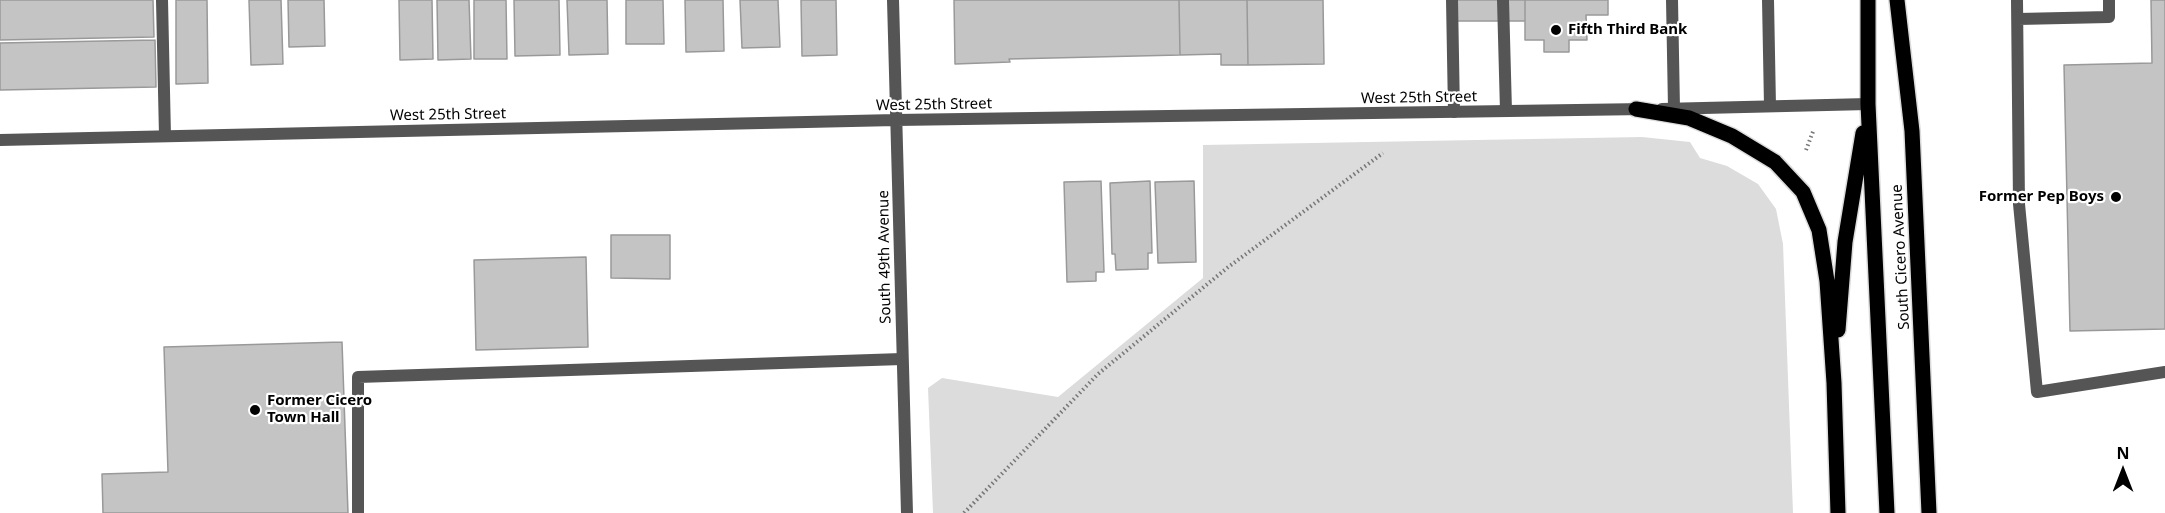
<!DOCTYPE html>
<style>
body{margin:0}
#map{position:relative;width:2165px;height:513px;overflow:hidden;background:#fff;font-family:"Noto Sans",sans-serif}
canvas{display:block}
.north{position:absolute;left:2093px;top:441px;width:60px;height:60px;-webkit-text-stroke:4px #fff;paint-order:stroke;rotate:0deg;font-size:16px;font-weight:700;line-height:24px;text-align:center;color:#000}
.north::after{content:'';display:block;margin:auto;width:21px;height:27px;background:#000;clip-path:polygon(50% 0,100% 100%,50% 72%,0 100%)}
</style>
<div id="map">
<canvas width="2165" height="513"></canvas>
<div class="north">N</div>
</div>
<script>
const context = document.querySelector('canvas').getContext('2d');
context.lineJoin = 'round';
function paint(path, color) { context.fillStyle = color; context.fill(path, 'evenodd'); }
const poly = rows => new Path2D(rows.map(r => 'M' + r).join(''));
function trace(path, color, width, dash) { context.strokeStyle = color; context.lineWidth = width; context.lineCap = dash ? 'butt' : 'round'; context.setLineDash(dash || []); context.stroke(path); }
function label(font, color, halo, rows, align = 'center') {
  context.font = font + ' "Noto Sans",sans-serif'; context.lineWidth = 4.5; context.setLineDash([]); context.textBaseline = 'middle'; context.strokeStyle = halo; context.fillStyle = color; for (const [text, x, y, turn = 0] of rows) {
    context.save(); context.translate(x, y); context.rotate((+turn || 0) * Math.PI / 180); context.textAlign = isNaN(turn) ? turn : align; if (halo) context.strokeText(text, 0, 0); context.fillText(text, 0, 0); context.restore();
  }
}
paint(poly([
 [1642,137,1690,142,1700,158,1727,166,1758,184,1776,209,1783,244,1793,513,933,513,928,388,942,378,1058,397,1203,278,1203,145]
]), '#dcdcdc');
const building = poly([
 [0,0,153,0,154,37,0,40,0,0],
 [176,0,207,0,208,83,176,84,176,0],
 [249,0,281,0,283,64,251,65,249,0],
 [288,0,324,0,325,46,289,47,288,0],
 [399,0,432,0,433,59,400,60,399,0],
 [437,0,469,0,471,59,438,60,437,0],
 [474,0,506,0,507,59,474,59,474,0],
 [514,0,559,0,560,55,515,56,514,0],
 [567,0,607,0,608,54,569,55,567,0],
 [626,0,663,0,664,44,626,44,626,0],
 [685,0,723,0,724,51,686,52,685,0],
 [740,0,778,0,780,47,742,48,740,0],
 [801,0,836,0,837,55,802,56,801,0],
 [954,0,1179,0,1180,55,1009,59,1010,62,955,64,954,0],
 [1179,0,1247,0,1248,65,1221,65,1221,54,1180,55,1179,0],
 [1247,0,1323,0,1324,64,1248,65,1247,0],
 [1456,0,1525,0,1525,21,1457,21,1456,0],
 [1525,0,1608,0,1608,15,1586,15,1587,40,1569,40,1569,52,1544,52,1544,40,1525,40,1525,0],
 [2151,0,2165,0,2165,329,2070,331,2064,65,2152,63,2151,0],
 [155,40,156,87,0,90,0,43,155,40],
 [1101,181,1104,272,1096,272,1096,281,1067,282,1064,182,1101,181],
 [1150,181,1152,253,1148,253,1148,269,1116,270,1115,254,1112,254,1110,183,1150,181],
 [1194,181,1196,262,1158,263,1155,182,1194,181],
 [611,235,670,235,670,279,611,278,611,235],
 [586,257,588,347,476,350,474,260,586,257],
 [342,342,348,513,103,513,102,474,168,472,164,347,342,342]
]);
paint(building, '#c4c4c4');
trace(building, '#999', 1.5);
const primary = poly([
 [1868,0,1868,104,1887,513],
 [1897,0,1912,131,1929,513],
 [1636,109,1689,118,1732,136,1775,162,1803,192,1819,230,1827,281,1834,383,1838,513],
 [1838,330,1845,242,1863,133]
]);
trace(primary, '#dbdbdb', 18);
trace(poly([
 [1806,150,1814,129],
 [964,513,1098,374,1227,268,1383,153]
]), '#777', 4, [1.5, 3]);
trace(poly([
 [162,0,165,136],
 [1452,0,1454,112],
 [1503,0,1506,111],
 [1672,0,1674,108],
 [1768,0,1770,106],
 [2017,0,2019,204,2037,392,2165,372],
 [2018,19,2109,17,2109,0],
 [358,513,358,377,902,359]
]), '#555', 12);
trace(poly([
 [893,0,907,513],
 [1662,109,1868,104],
 [0,140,896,120,1645,109]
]), '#555', 12);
trace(primary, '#000', 15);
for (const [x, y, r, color] of [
 [1556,30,6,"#000"],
 [2116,197,6,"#000"],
 [255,410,6,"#000"]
]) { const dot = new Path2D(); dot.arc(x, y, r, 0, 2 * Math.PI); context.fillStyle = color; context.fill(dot); trace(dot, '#fff', 2); }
label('bold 15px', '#000', '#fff', [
 ["Fifth Third Bank",1568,30],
 ["Former Pep Boys",2104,197,"right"],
 ["Former Cicero",267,401],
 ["Town Hall",267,418]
], 'left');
label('15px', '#000', '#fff', [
 ["West 25th Street",1419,98,-1],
 ["West 25th Street",934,105,-1],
 ["West 25th Street",448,115,-1],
 ["South 49th Avenue",885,257,-91],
 ["South Cicero Avenue",1901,257,-93]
]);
</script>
